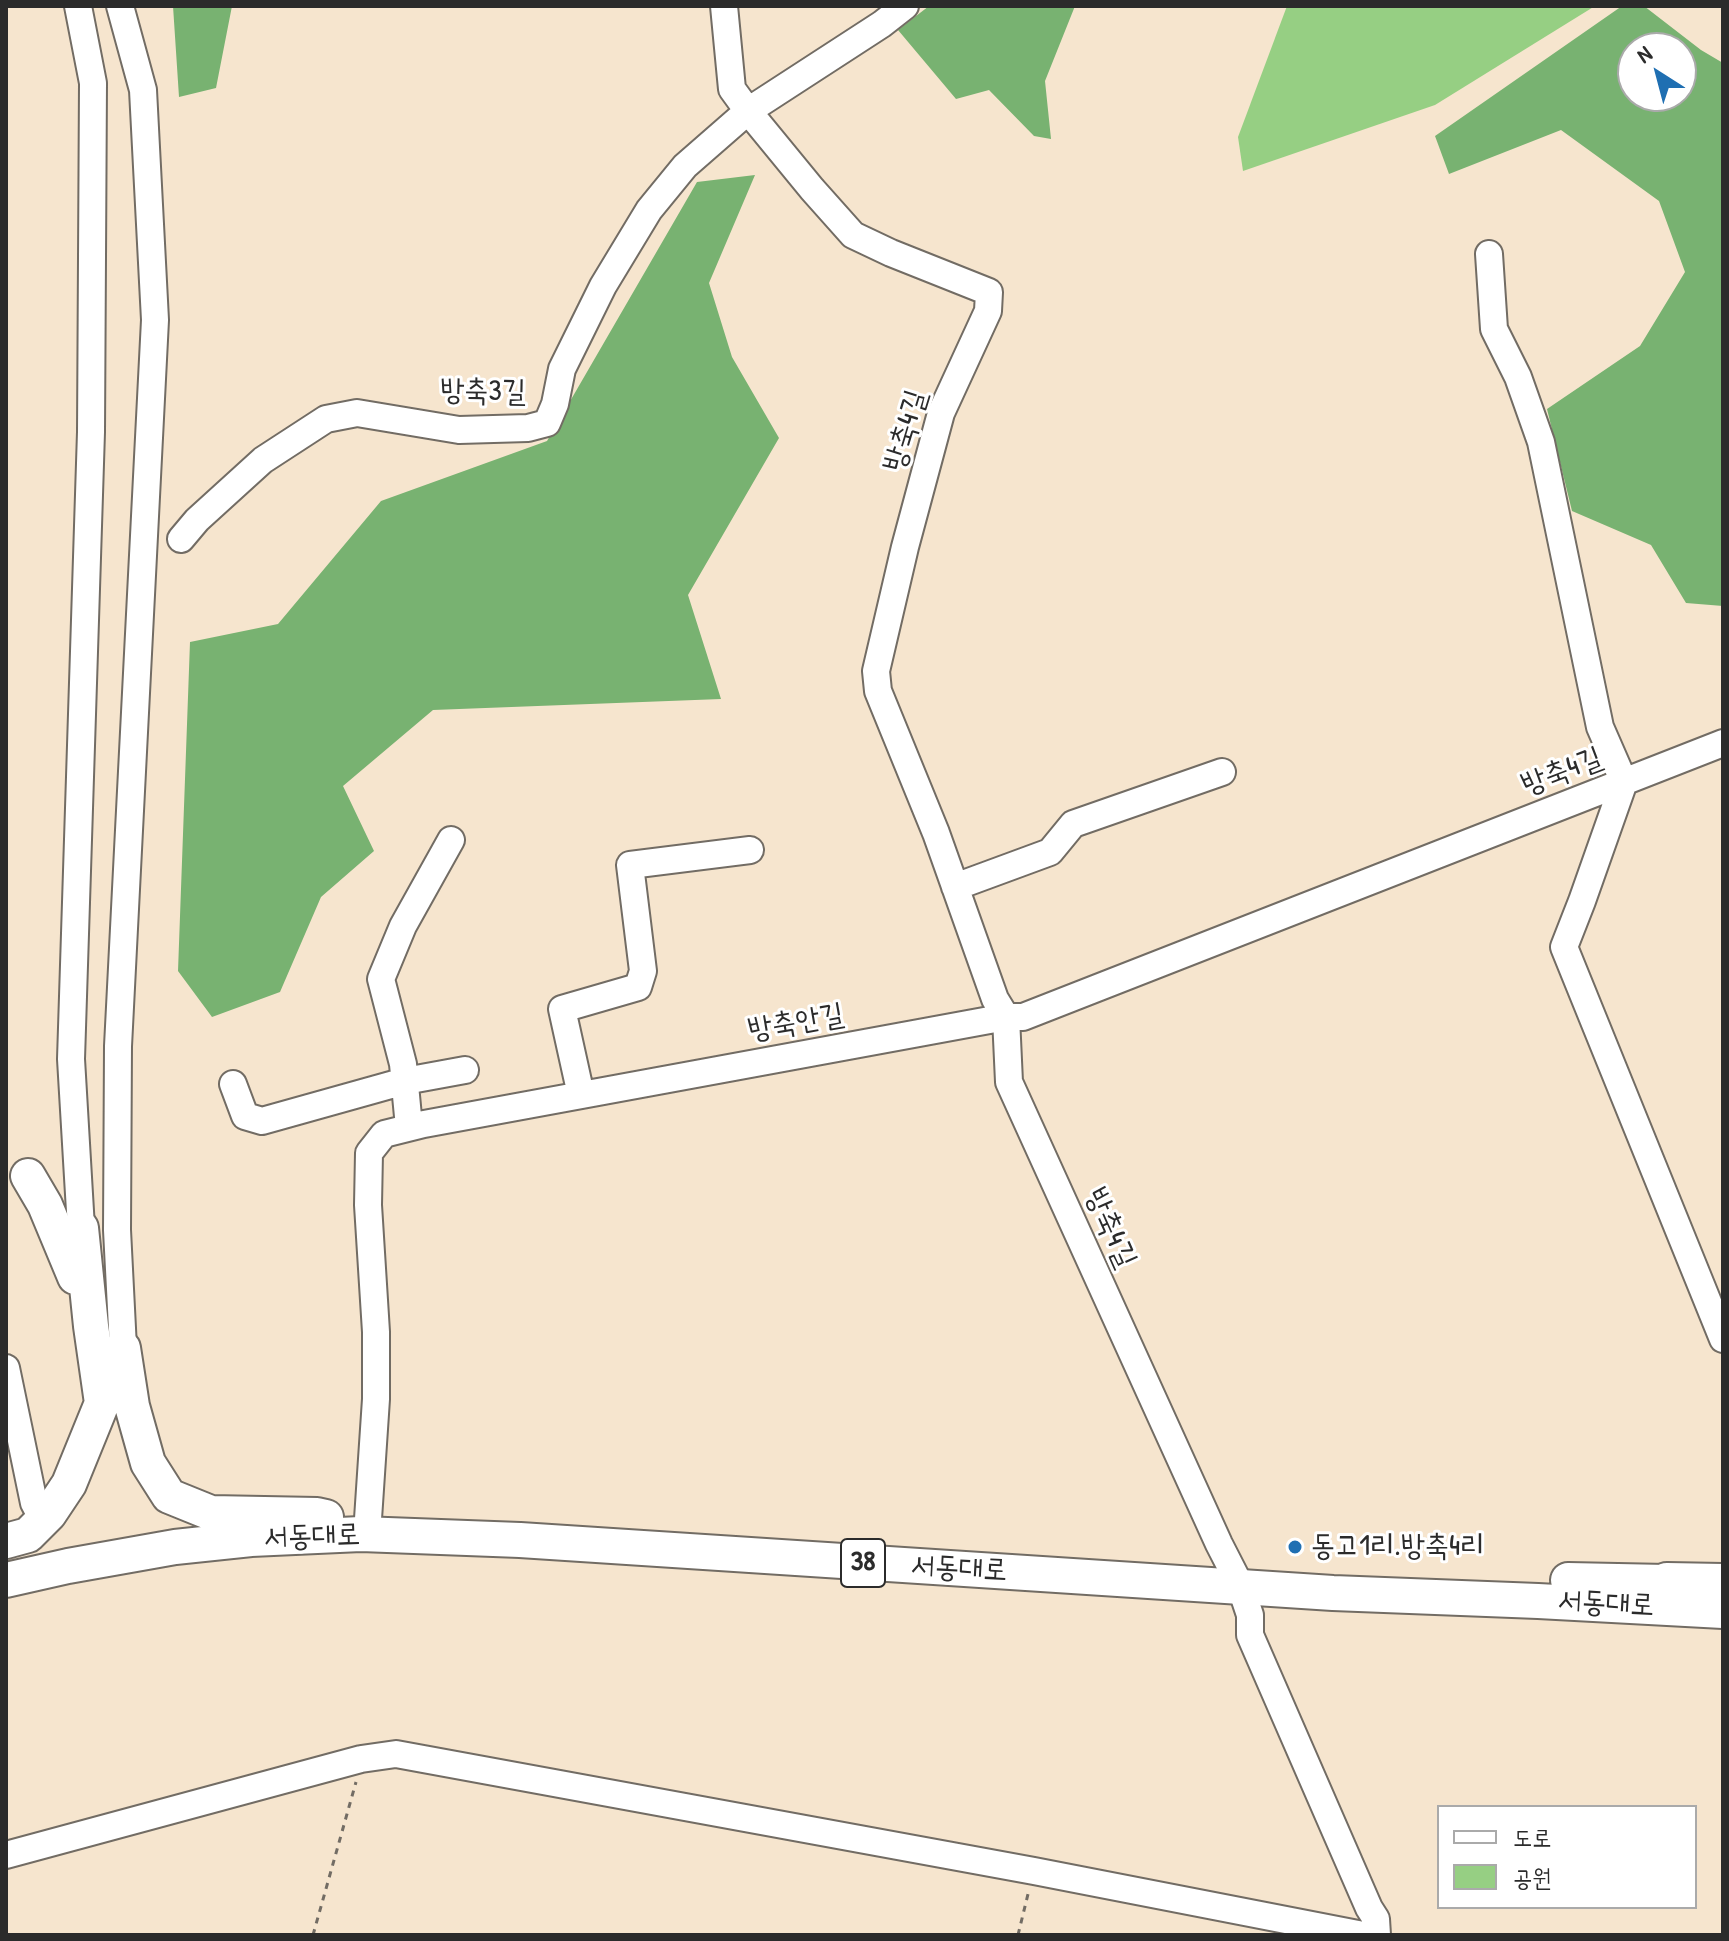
<!DOCTYPE html>
<meta charset="utf-8">
<style>
body{margin:0}
#map{position:relative;width:1729px;height:1941px;overflow:hidden;background:#f6e5ce;font-family:"Patrick Hand","Poor Story",sans-serif}
canvas{display:block}
.frame{position:absolute;inset:0;border:8px solid #2b2b2b;pointer-events:none}
.legend{position:absolute;left:1437px;top:1805px;width:260px;height:104px;box-sizing:border-box;background:#fff;border:2px solid #aaa;margin:0;padding:10px 14px;list-style:none;font-size:24px;color:#2b2b2b}
.legend li{display:flex;align-items:center;gap:16px;height:40px}
.legend b{width:40px;border:2px solid #aaa}
.north{position:absolute;left:1617px;top:32px;width:80px;height:80px;box-sizing:border-box;background:#fff;border:2px solid #aaa;border-radius:50%;rotate:324deg;font-size:22px;font-weight:700;line-height:32px;text-align:center;color:#2b2b2b}
.north::after{content:'';display:block;margin:auto;width:28px;height:36px;background:#1f6fb2;clip-path:polygon(50% 0,100% 100%,50% 72%,0 100%)}
</style>
<div id="map">
<canvas width="1729" height="1941"></canvas>
<div class="frame"></div>
<ul class="legend">
<li><b style="height:10px;background:#fff"></b>도로</li>
<li><b style="height:22px;background:#96cf83"></b>공원</li>
</ul>
<div class="north">N</div>
</div>
<script>
const context = document.querySelector('canvas').getContext('2d');
context.lineJoin = 'round';
function paint(path, color) { context.fillStyle = color; context.fill(path, 'evenodd'); }
const poly = rows => new Path2D(rows.map(r => 'M' + r).join(''));
function trace(path, color, width, dash) { context.strokeStyle = color; context.lineWidth = width; context.lineCap = dash ? 'butt' : 'round'; context.setLineDash(dash || []); context.stroke(path); }
function label(font, color, halo, rows, align = 'center') {
  context.font = font + ' "Patrick Hand","Poor Story",sans-serif'; context.lineWidth = 6; context.setLineDash([]); context.textBaseline = 'middle'; context.strokeStyle = halo; context.fillStyle = color; for (const [text, x, y, turn = 0] of rows) {
    context.save(); context.translate(x, y); context.rotate((+turn || 0) * Math.PI / 180); context.textAlign = isNaN(turn) ? turn : align; if (halo) context.strokeText(text, 0, 0); context.fillText(text, 0, 0); context.restore();
  }
}
paint(poly([
 [1287,6,1595,6,1435,105,1243,171,1238,137]
]), '#96cf83');
paint(poly([
 [173,6,232,6,216,88,179,97],
 [929,6,1075,6,1045,81,1051,139,1034,136,989,90,956,99,898,30],
 [1622,6,1644,6,1701,50,1723,63,1723,606,1686,603,1651,545,1572,511,1547,409,1640,346,1685,272,1659,201,1561,130,1449,174,1435,136],
 [1633,48,1681,48,1681,96,1633,96],
 [755,175,709,283,732,357,779,438,688,595,721,699,433,710,343,786,374,851,321,897,280,992,212,1017,178,971,190,642,278,624,381,501,547,441,697,182]
]), '#78b271');
const minor = poly([
 [78,6,93,83,91,432,71,1059,81,1228],
 [120,6,143,90,155,320,118,1046,117,1230,123,1348],
 [724,6,732,89,748,111,882,24,905,6],
 [1489,254,1494,329,1518,377,1541,442,1600,727,1624,782,1582,901,1564,947,1723,1339],
 [181,539,197,520,263,460,326,419,357,413,459,430,528,428,547,423,555,404,562,369,603,286,649,210,685,166,748,111,812,189,853,235,891,253,989,292,988,311,941,413,905,547,876,671,878,691,936,833,995,999,1006,1017,1009,1082,1219,1544,1240,1585,1250,1615,1250,1635,1369,1908,1376,1919,1377,1935],
 [955,887,1050,852,1073,824,1222,772],
 [233,1084,245,1116,262,1121,405,1081,465,1070],
 [581,1095,562,1009,638,987,643,971,630,865,750,850],
 [409,1127,403,1064,381,979,403,926,451,840],
 [6,1368,34,1503,43,1520],
 [368,1519,376,1399,376,1332,368,1205,369,1153,384,1134,424,1124,1006,1017,1023,1017,1723,743],
 [6,1855,361,1759,396,1754,1034,1871,1363,1935]
]);
const major = poly([
 [28,1176,45,1205,75,1277],
 [123,1348,132,1406,148,1463,169,1496,211,1513,317,1515,326,1517],
 [6,1541,28,1535,49,1514,69,1484,102,1403,91,1326,81,1228],
 [6,1580,68,1566,175,1547,251,1539,361,1534,520,1540,1333,1593,1538,1601,1723,1611],
 [1568,1580,1667,1582,1695,1585]
]);
const highway = poly([
 [1667,1582,1723,1583]
]);
trace(minor, '#726c64', 30);
trace(major, '#726c64', 38);
trace(highway, '#726c64', 42);
trace(poly([
 [313,1935,356,1782],
 [1018,1935,1029,1890]
]), '#726c64', 3, [6, 6]);
trace(minor, '#fff', 26);
trace(major, '#fff', 34);
trace(highway, '#fff', 38);
for (const [x, y, r, color] of [
 [1295,1547,8,"#1f6fb2"]
]) { const dot = new Path2D(); dot.arc(x, y, r, 0, 2 * Math.PI); context.fillStyle = color; context.fill(dot); trace(dot, '#fff', 3); }
for (const [x, y, w] of [
 [863,1563,44]
]) { const box = new Path2D(); box.roundRect(x - w / 2, y - 24, w, 48, 6); context.fillStyle = '#fff'; context.fill(box); trace(box, '#2b2b2b', 2); }
label('bold 28px', '#2b2b2b', null, [
 ["38",863,1563]
]);
label('30px', '#2b2b2b', '#fff', [
 ["방축3길",483,392,1],
 ["방축4길",906,431,-73],
 ["방축4길",1562,772,-21],
 ["방축안길",796,1023,-10],
 ["방축4길",1110,1228,66],
 ["서동대로",312,1537,-2],
 ["서동대로",959,1569,3],
 ["서동대로",1606,1604,3]
]);
label('30px', '#2b2b2b', '#fff', [
 ["동고1리.방축4리",1311,1547]
], 'left');
</script>
